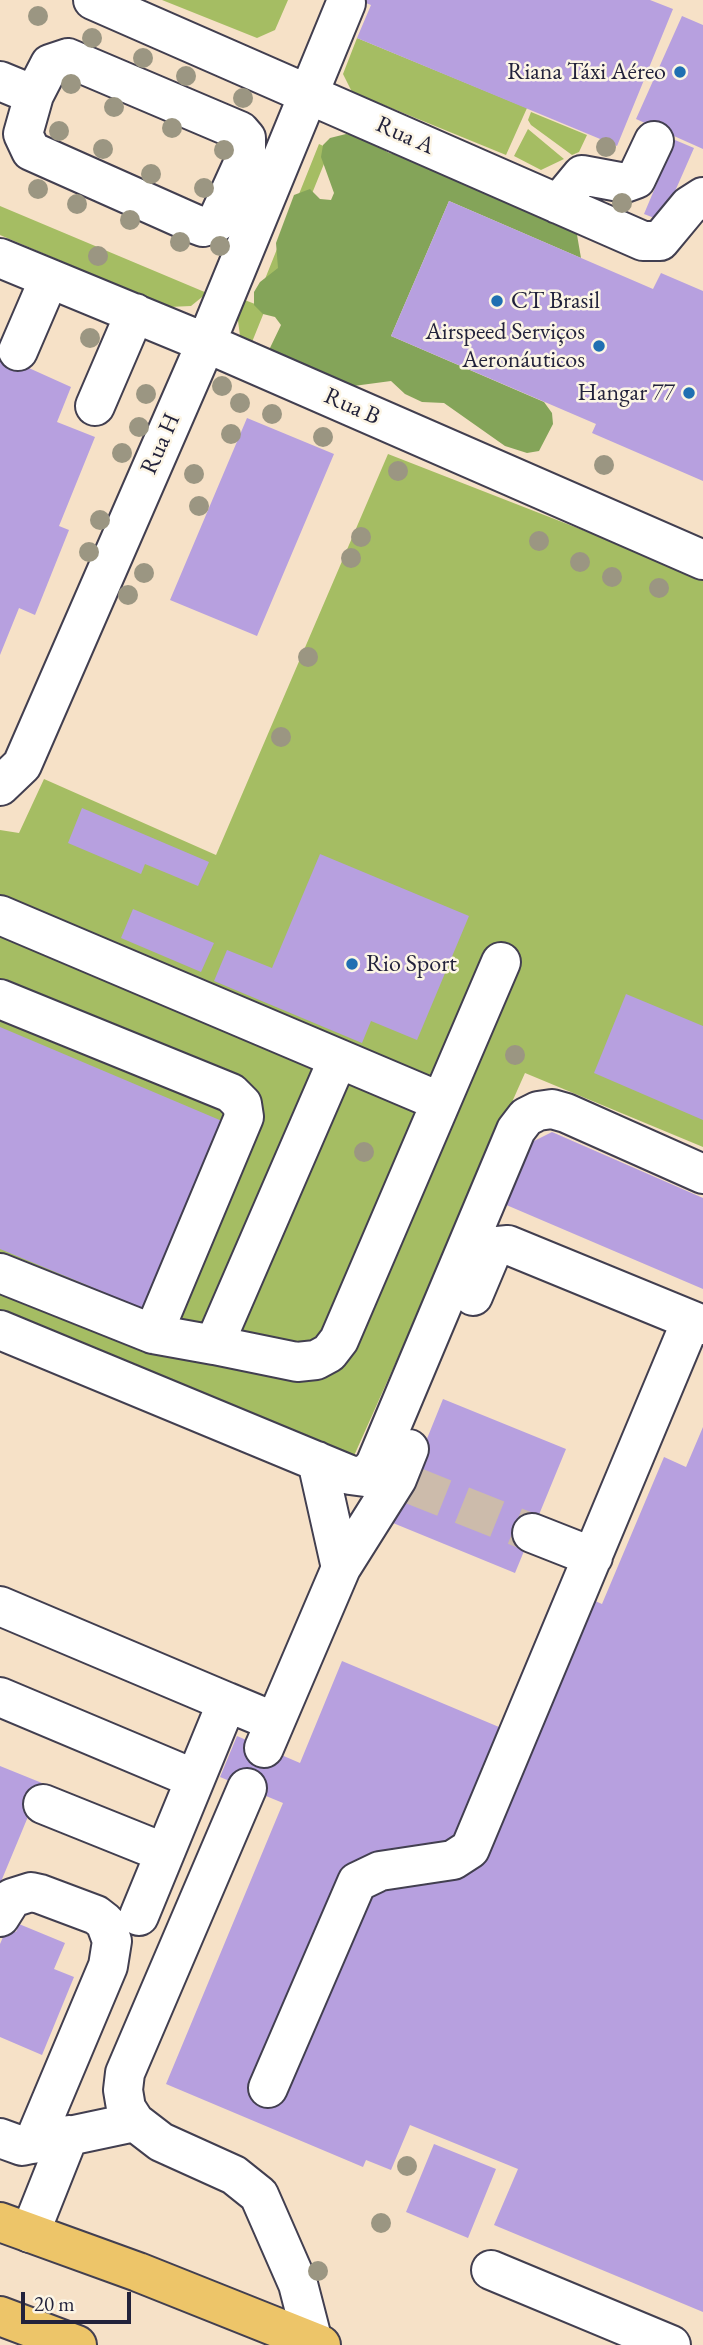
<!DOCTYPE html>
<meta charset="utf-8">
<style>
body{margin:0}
#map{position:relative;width:703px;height:2345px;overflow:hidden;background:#f6e1c7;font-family:"EB Garamond",serif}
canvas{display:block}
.scale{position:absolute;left:21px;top:2292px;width:110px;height:32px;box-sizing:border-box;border:4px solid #22223b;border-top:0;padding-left:9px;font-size:21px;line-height:24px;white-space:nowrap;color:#22223b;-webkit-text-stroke:5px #fcf5e5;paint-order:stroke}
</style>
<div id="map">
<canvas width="703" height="2345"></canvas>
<div class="scale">20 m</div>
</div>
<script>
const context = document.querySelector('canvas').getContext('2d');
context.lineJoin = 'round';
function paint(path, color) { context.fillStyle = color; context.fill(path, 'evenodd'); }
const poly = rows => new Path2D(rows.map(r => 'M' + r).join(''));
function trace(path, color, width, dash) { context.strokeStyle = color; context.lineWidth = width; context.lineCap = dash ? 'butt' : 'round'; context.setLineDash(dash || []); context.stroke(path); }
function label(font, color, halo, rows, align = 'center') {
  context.font = font + ' "EB Garamond",serif'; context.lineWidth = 5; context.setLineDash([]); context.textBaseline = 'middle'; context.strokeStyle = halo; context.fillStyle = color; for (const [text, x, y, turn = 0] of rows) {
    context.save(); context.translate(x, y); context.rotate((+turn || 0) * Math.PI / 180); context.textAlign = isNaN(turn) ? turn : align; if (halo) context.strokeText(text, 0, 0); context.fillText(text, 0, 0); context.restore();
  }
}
paint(poly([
 [162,0,288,0,275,30,257,38],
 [357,38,527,108,506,155,352,92,343,74],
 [531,112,587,135,579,152,572,155,531,125,528,120],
 [528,129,564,159,541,170,514,156],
 [319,144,330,149,252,342,240,336,237,313,242,299,255,304],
 [0,206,207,293,191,306,169,307,0,235],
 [388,454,703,577,703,1147,525,1073,353,1458,0,1320,0,830,19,833,44,779,216,855]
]), '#a5bd63');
paint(poly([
 [346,134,361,136,389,153,406,156,576,229,581,258,449,201,391,336,544,402,552,413,553,424,539,451,527,453,505,446,444,403,422,402,405,394,391,381,331,389,269,350,281,325,275,317,263,314,254,305,254,292,260,282,278,268,276,243,294,195,310,189,320,199,331,200,334,193,321,157,323,145,330,138]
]), '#84a459');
paint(poly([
 [358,0,650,0,673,9,617,146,357,38,371,5],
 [682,16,703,25,703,149,636,119],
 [675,140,694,148,662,221,644,214],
 [449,201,653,289,661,273,703,291,703,481,592,433,596,424,391,336],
 [0,355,71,387,57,422,95,437,59,526,69,530,35,615,19,608,0,655],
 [247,418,334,454,257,636,170,600],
 [82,808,209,862,198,886,145,864,141,874,68,843],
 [320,854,469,916,417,1040,371,1021,362,1043,214,981,227,950,272,968],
 [133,909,214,943,201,972,121,938],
 [626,994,703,1026,703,1120,594,1073],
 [0,1027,222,1121,142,1308,0,1249],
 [552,1132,703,1198,703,1289,504,1204,526,1151,534,1141],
 [443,1399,566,1449,515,1573,393,1523],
 [703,1427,703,2312,494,2225,518,2169,410,2125,391,2170,366,2160,363,2167,166,2084,283,1803,220,1777,237,1736,300,1763,342,1661,499,1727,558,1585,602,1604,664,1457,686,1467],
 [0,1766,42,1783,0,1884],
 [19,1924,65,1943,54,1969,74,1977,42,2055,0,2037,0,1944,7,1928,16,1932],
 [434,2144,496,2169,468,2238,406,2212]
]), '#b7a0df');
trace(poly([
 [409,1484,532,1533]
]), '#ccbbab', 38, [38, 19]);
const minor = poly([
 [93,0,643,241,660,241,689,206,703,197],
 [68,58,240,131,246,138,246,157,216,223,203,227,195,224,31,151,23,134,34,95,50,64,68,58],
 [0,81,34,95],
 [558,204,582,175,625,183,636,179,654,141],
 [0,258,206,343,703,560],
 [18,351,49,279],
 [95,406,135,313],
 [0,786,22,765,206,343,346,3],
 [0,915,441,1102,501,962],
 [0,999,231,1093,242,1104,244,1117,153,1334,0,1273],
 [473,1296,492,1251,498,1246,508,1245,703,1325],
 [0,1330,350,1475,365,1477,375,1465,516,1130,526,1117,538,1111,552,1109,566,1113,703,1174],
 [153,1334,214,1345,338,1059],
 [214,1345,297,1362,316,1360,329,1353,339,1340,441,1102],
 [532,1533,593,1557],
 [341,1568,397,1479,409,1449],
 [0,1606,227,1702],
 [0,1697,195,1779],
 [264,1748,341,1568,317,1461],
 [247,1788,125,2073,123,2090,126,2108,135,2122,161,2142,234,2175,259,2195,298,2284,313,2342],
 [43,1804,165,1853],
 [139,1916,227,1702,275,1722],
 [0,1917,12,1898,31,1892,40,1894,96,1915,105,1922,112,1941,108,1966,33,2144],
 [268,2088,357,1882,380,1871,453,1860,470,1849,691,1321],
 [0,2138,22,2146,135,2122],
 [30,2233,69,2135],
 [491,2270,671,2345]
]);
const highway = poly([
 [0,2222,138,2272,321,2345],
 [0,2316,77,2345]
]);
trace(minor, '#423f50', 42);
trace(highway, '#423f50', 42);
trace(minor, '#fff', 38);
trace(highway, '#edc569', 38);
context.fillStyle = '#9b9682';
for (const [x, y] of [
 [38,16],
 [92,38],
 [143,58],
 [186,76],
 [71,84],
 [243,98],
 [114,107],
 [172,128],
 [59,131],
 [606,147],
 [103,149],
 [224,150],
 [151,174],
 [204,188],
 [38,189],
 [622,203],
 [77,204],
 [130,220],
 [180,242],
 [220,246],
 [98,256],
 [90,338],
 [222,386],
 [146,394],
 [240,403],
 [272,414],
 [139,427],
 [231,434],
 [323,437],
 [122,453],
 [604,465],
 [398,471],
 [194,474],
 [199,506],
 [100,520],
 [361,537],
 [539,541],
 [89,552],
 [351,558],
 [580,562],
 [144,573],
 [612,577],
 [659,588],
 [128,595],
 [308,657],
 [281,737],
 [515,1055],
 [364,1152],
 [407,2166],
 [381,2223],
 [318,2271]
]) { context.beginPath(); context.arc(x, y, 10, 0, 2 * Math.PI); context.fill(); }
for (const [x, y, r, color] of [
 [680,72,7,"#1f6fb2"],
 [497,301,7,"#1f6fb2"],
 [599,346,7,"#1f6fb2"],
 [689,393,7,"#1f6fb2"],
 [352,964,7,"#1f6fb2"]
]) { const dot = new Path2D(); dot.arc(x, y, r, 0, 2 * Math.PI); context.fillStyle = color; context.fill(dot); trace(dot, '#fcf5e5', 2.5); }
label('24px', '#22223b', '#fcf5e5', [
 ["Riana Táxi Aéreo",666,72],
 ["CT Brasil",511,301,"left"],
 ["Airspeed Serviços",585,332],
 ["Aeronáuticos",585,360],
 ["Hangar 77",675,393],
 ["Rio Sport",366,964,"left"]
], 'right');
label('24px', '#22223b', '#fcf5e5', [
 ["Rua A",405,136,24],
 ["Rua B",352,407,24],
 ["Rua H",161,444,-66]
]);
</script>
